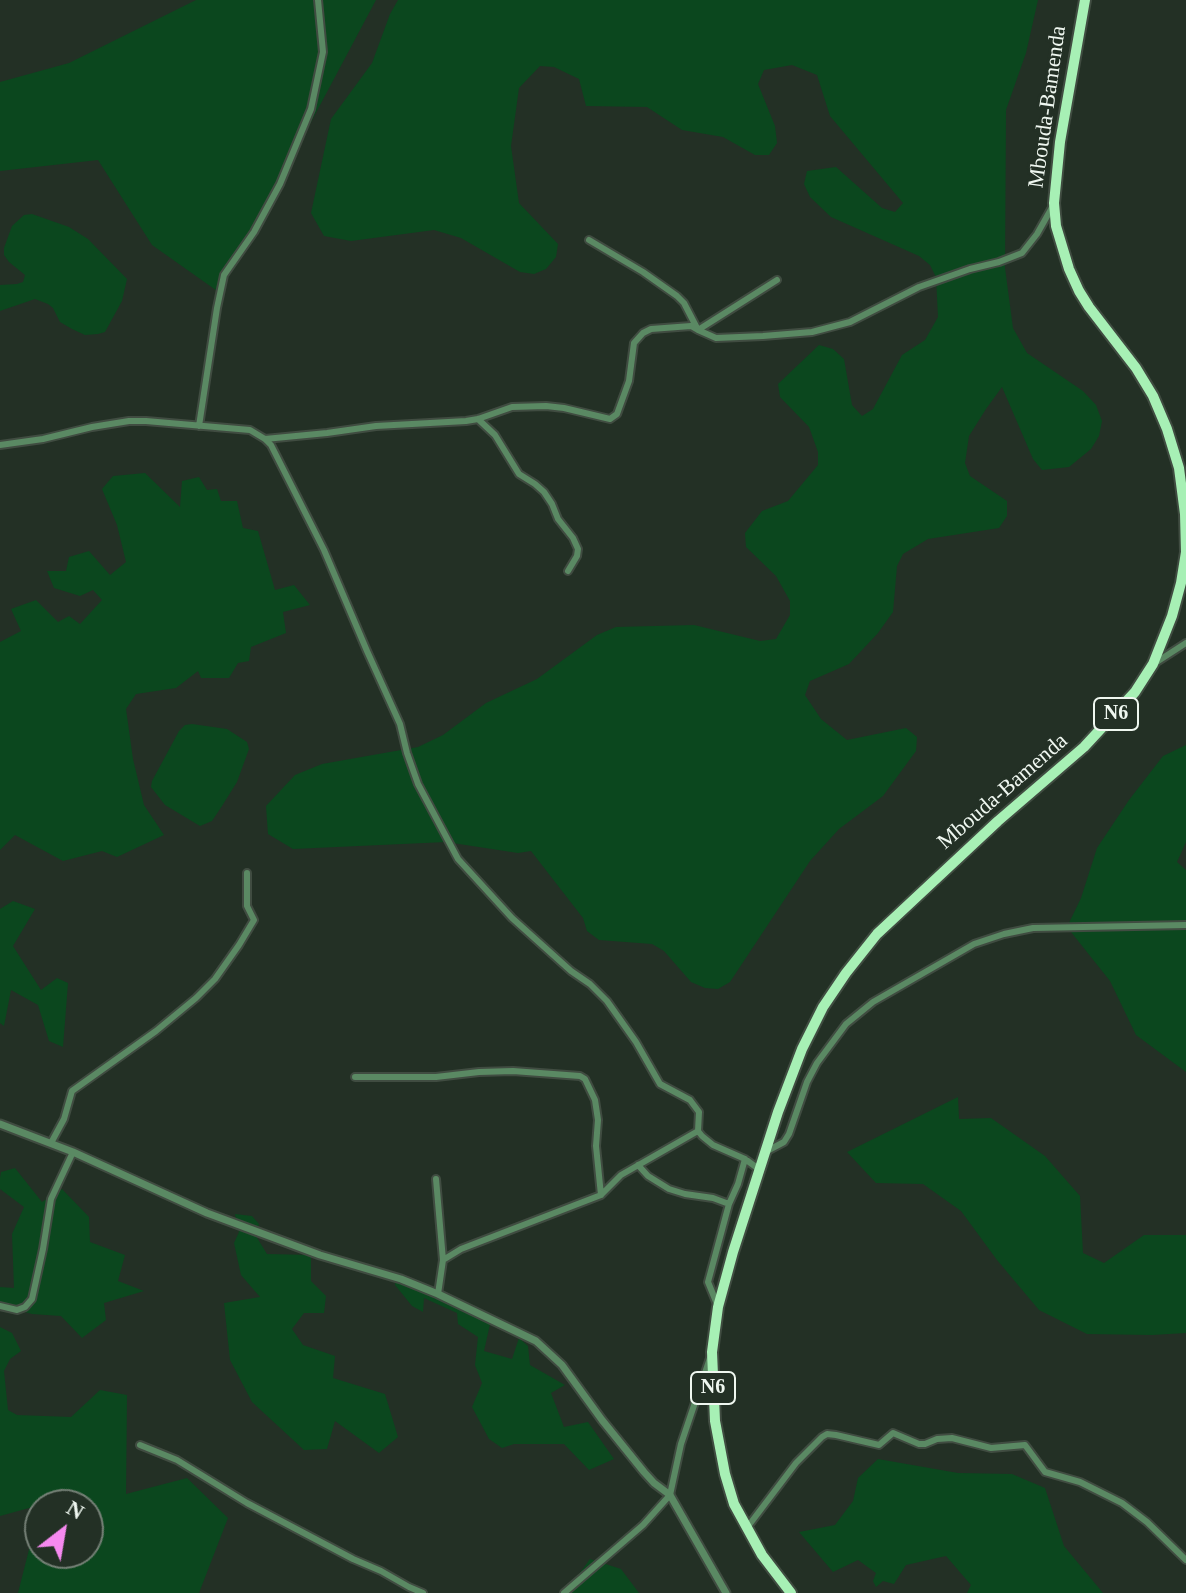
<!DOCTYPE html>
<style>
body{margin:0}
#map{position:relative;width:1186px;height:1593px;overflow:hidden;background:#233025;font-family:Georgia,serif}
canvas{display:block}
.north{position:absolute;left:24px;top:1489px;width:80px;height:80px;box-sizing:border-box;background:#233025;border:2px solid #758076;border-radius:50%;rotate:31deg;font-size:22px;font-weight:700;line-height:32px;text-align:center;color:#eff7f0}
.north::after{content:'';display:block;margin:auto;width:28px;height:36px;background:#f589ef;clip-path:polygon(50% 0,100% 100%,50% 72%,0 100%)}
</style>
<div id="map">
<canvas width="1186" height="1593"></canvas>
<div class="north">N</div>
</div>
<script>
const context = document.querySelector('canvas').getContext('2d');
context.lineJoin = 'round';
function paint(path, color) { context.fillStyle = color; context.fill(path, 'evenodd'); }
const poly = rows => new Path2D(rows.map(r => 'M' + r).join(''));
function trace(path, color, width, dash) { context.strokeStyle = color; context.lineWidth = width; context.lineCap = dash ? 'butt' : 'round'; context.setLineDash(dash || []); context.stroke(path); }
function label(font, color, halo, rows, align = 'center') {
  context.font = font + ' Georgia,serif'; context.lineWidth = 6; context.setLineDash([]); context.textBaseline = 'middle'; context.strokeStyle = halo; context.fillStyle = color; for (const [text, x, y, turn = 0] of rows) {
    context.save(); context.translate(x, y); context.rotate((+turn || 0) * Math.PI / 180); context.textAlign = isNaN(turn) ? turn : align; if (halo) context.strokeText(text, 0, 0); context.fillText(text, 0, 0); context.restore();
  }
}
paint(poly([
 [196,0,376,0,220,293,152,245,98,160,0,171,0,82,69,63],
 [398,0,1038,0,1026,53,1006,110,1005,268,1013,328,1027,353,1083,391,1096,405,1102,421,1099,436,1091,449,1069,467,1042,470,1033,459,1002,387,986,409,969,436,965,463,970,476,1007,501,1007,516,999,528,928,539,903,554,897,566,893,612,878,633,849,664,810,681,805,695,821,719,847,740,906,728,917,737,916,751,883,796,839,829,810,861,730,982,718,989,705,988,691,982,664,951,652,944,599,940,587,931,583,918,531,851,518,853,446,842,293,849,268,834,266,806,295,775,322,764,418,747,443,735,486,703,537,679,597,635,616,627,694,625,760,641,776,639,790,615,790,601,776,576,746,547,745,533,762,511,788,501,818,465,818,452,809,427,780,397,778,384,819,345,833,349,844,359,852,405,862,416,873,409,902,355,925,340,938,317,936,277,930,265,919,256,831,217,810,197,804,184,807,171,836,167,882,208,895,212,903,203,830,116,817,75,792,65,764,70,758,84,775,126,777,143,769,155,755,155,723,137,682,130,647,107,586,106,579,79,554,67,540,66,519,88,511,146,519,203,558,244,556,257,546,269,534,274,520,272,461,238,434,230,351,241,324,236,311,213,331,119,372,63,390,14],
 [32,214,69,227,88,239,127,279,122,301,105,332,98,334,85,335,72,329,60,322,53,308,48,304,35,299,0,311,0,285,17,284,23,282,25,275,9,262,4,255,4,248,12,226,24,215],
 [145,473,180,507,182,481,199,477,207,490,217,489,221,501,237,501,243,528,258,531,275,590,294,585,310,605,283,612,286,633,251,647,249,661,238,663,229,678,201,678,198,671,176,688,136,694,126,709,133,759,144,805,164,835,117,857,102,851,63,861,15,835,0,850,0,642,21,631,11,609,36,600,58,622,69,616,80,624,102,600,93,590,80,596,54,588,47,571,66,571,69,557,89,551,110,575,126,562,117,525,102,489,113,476],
 [192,724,227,729,247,742,249,749,237,782,222,806,212,821,200,826,165,805,151,787,152,781,179,731,185,725],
 [1186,745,1186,842,1177,862,1186,870,1186,1072,1136,1035,1110,981,1067,927,1081,898,1097,848,1129,800,1163,756],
 [13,901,35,909,13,946,41,990,57,978,68,983,63,1047,49,1041,38,1005,11,990,4,1026,0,1023,0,909],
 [958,1097,959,1119,991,1118,1045,1156,1080,1196,1083,1253,1104,1263,1144,1235,1186,1235,1186,1333,1152,1335,1087,1334,1039,1310,997,1260,961,1211,923,1184,876,1183,847,1152],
 [15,1168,42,1202,62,1189,89,1217,90,1242,125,1255,118,1281,144,1291,104,1303,106,1320,82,1338,61,1316,32,1314,0,1305,0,1287,14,1288,12,1234,24,1207,0,1189,0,1178,1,1172],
 [235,1214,252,1216,259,1224,256,1236,267,1254,311,1255,311,1281,326,1296,324,1313,304,1313,292,1329,303,1345,335,1356,333,1378,385,1394,398,1437,379,1453,335,1421,327,1449,304,1450,252,1402,230,1360,224,1303,260,1297,241,1275,234,1243,239,1232],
 [396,1276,471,1304,491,1320,484,1351,512,1359,519,1338,528,1346,530,1365,565,1385,551,1393,564,1427,588,1422,614,1459,589,1470,564,1444,514,1444,502,1448,489,1439,472,1407,482,1383,475,1365,478,1337,458,1324,457,1313,424,1298,423,1312,412,1306,395,1285],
 [0,1327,12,1333,21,1351,10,1359,4,1371,8,1410,17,1415,71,1417,100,1390,127,1395,126,1494,187,1478,228,1518,199,1593,18,1593,40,1506,40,1553,88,1553,88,1505,40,1505,0,1516],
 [878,1459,958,1473,1012,1474,1045,1488,1064,1546,1103,1593,967,1593,971,1585,946,1556,906,1565,894,1584,883,1581,876,1587,873,1581,876,1573,858,1560,833,1572,799,1532,835,1525,853,1501,858,1478],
 [590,1559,621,1569,639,1593,565,1593]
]), '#0b471e');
const minor = poly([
 [589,240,643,272,677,296,684,303,698,330,716,338,763,336,812,332,850,322,919,287,970,269,999,262,1022,253,1037,234,1054,204],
 [478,419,495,435,519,474,535,484,544,492,552,504,558,519,573,538,578,549,577,556,568,571],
 [199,426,217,308,224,275,254,232,280,184,311,109,323,52,318,0],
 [265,439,327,433,376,426,466,421,478,419,512,407,546,406,564,408,610,419,617,414,629,381,634,343,643,333,651,329,691,326,698,330,777,280],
 [0,445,43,439,92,427,129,421,146,421,250,430,265,439,271,445,324,550,367,651,400,724,407,753,418,784,458,859,512,918,571,971,590,984,607,1001,636,1042,660,1084,690,1100,699,1112,698,1131,702,1136,713,1145,745,1159,760,1170],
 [1155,663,1186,643],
 [355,1077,436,1077,479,1072,513,1071,580,1076,585,1079,595,1100,598,1120,596,1146,601,1195],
 [51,1143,64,1119,72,1091,156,1031,196,998,215,979,239,945,254,920,247,906,247,873],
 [765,1152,784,1142,789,1134,807,1082,817,1063,846,1024,873,1002,974,944,1004,934,1033,928,1186,925],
 [638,1165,648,1176,669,1189,685,1194,713,1198,729,1204],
 [436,1179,443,1260,438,1294],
 [443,1260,461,1249,601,1195,621,1175,698,1131],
 [717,1304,708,1282,729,1204,738,1184,745,1159],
 [0,1306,17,1310,25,1307,32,1299,43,1249,51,1199,73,1152],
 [140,1445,177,1460,247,1503,353,1559,381,1571,409,1587,423,1593],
 [746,1529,796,1463,822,1437,827,1434,836,1435,879,1445,893,1433,919,1444,925,1444,937,1439,952,1438,991,1448,1025,1445,1045,1472,1080,1482,1122,1503,1147,1522,1186,1560],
 [564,1593,643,1525,670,1495,681,1444,710,1358]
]);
const tertiary = poly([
 [0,1124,73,1152,207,1213,320,1255,401,1279,438,1294,536,1341,562,1365,602,1420,644,1472,654,1483,670,1495,726,1593]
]);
const trunk = poly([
 [791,1593,762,1555,734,1504,725,1474,715,1421,712,1352,718,1307,733,1252,778,1112,802,1049,823,1007,846,973,877,934,998,821,1084,747,1135,692,1153,664,1172,616,1181,583,1186,552,1185,514,1179,468,1167,429,1153,396,1136,368,1089,307,1079,291,1069,269,1056,226,1054,203,1060,142,1085,0]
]);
trace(minor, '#404c41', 10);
trace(tertiary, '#404c41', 11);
trace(trunk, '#404c41', 14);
trace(minor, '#5a8963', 6);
trace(tertiary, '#5a8963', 7);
trace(trunk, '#a7f0b5', 10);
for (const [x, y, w] of [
 [1116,714,44],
 [713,1388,44]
]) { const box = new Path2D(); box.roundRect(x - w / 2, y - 16, w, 32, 6); context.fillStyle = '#233025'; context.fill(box); trace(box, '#eff7f0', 2); }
label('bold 20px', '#eff7f0', null, [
 ["N6",1116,714],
 ["N6",713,1388]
]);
label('22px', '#eff7f0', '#233025', [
 ["Mbouda-Bamenda",1048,107,-82],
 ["Mbouda-Bamenda",1003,792,-41]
]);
</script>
